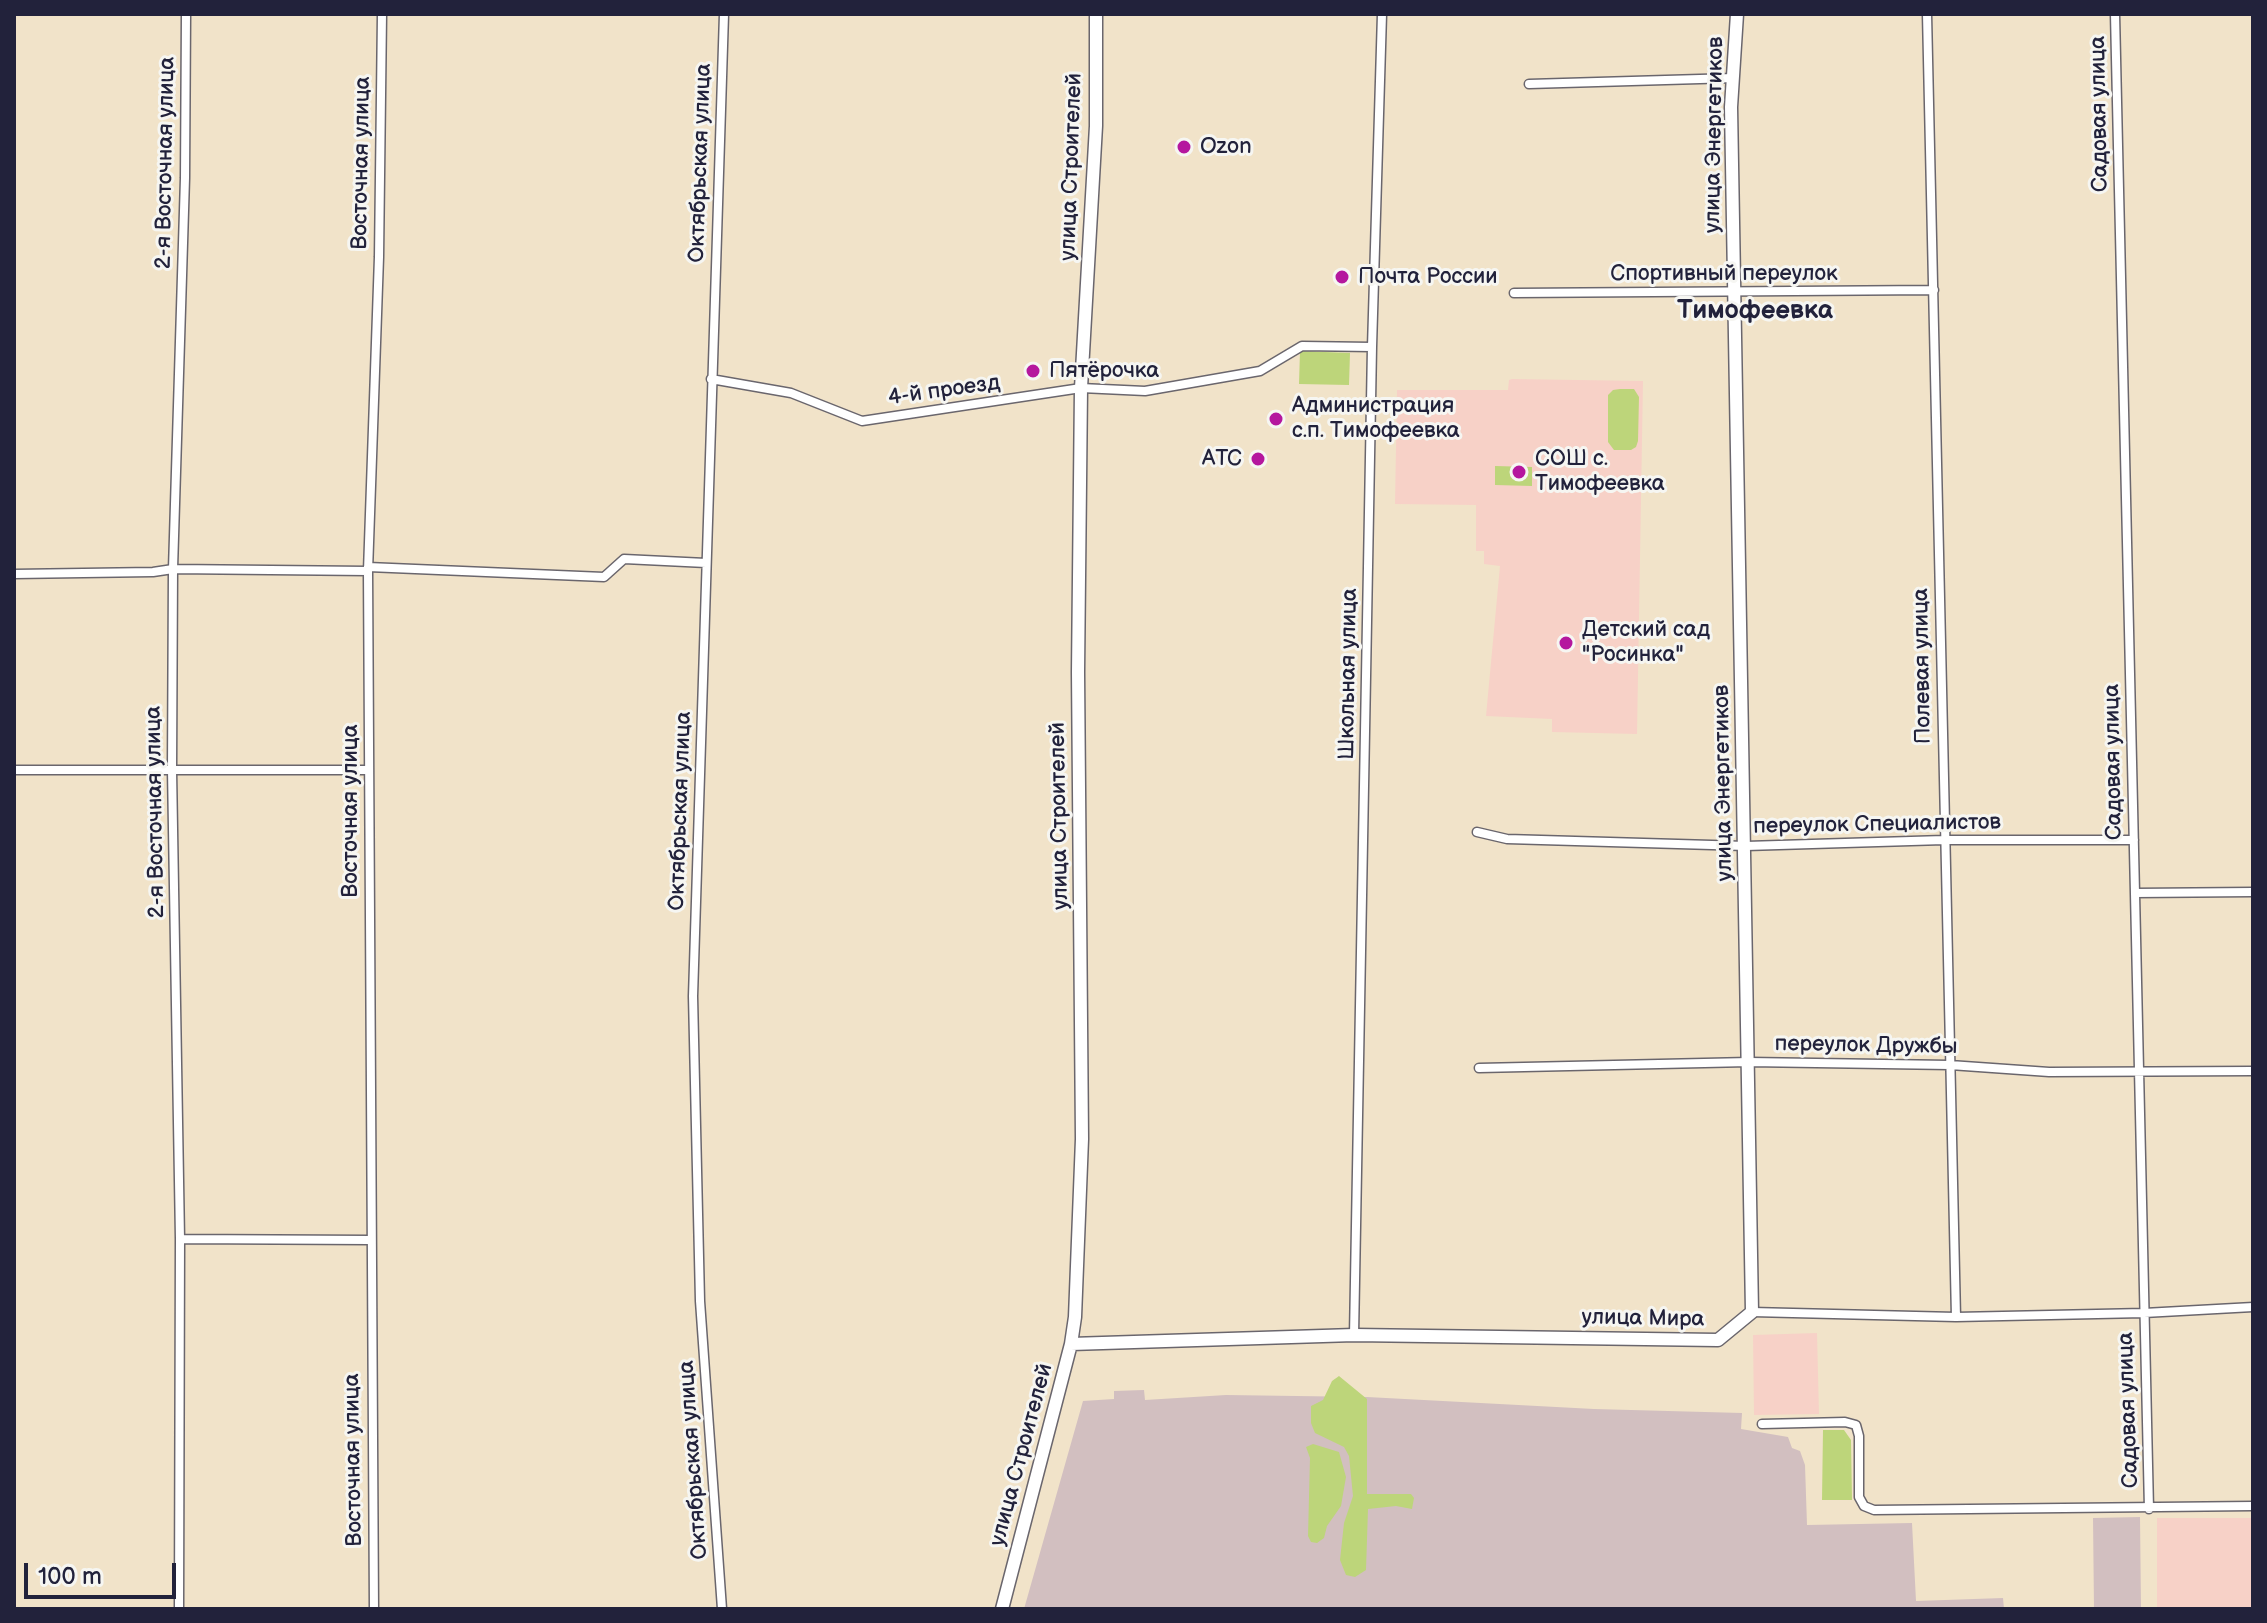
<!DOCTYPE html>
<meta charset="utf-8">
<style>
body{margin:0}
#map{position:relative;width:2267px;height:1623px;overflow:hidden;background:#f1e3c9;font-family:"Balsamiq Sans",sans-serif}
canvas{display:block}
.frame{position:absolute;inset:0;border:16px solid #22223b;pointer-events:none}
.scale{position:absolute;left:24px;top:1563px;width:152px;height:36px;box-sizing:border-box;border:4px solid #22223b;border-top:0;padding-left:10px;font-size:24px;line-height:28px;white-space:nowrap;color:#22223b;-webkit-text-stroke:6px #f6f6f2;paint-order:stroke}
</style>
<div id="map">
<canvas width="2267" height="1623"></canvas>
<div class="frame"></div>
<div class="scale">100 m</div>
</div>
<script>
const context = document.querySelector('canvas').getContext('2d');
context.lineJoin = 'round';
function paint(path, color) { context.fillStyle = color; context.fill(path, 'evenodd'); }
const poly = rows => new Path2D(rows.map(r => 'M' + r).join(''));
function trace(path, color, width, dash) { context.strokeStyle = color; context.lineWidth = width; context.lineCap = dash ? 'butt' : 'round'; context.setLineDash(dash || []); context.stroke(path); }
function label(font, color, halo, rows, align = 'center') {
  context.font = font + ' "Balsamiq Sans",sans-serif'; context.lineWidth = 6; context.setLineDash([]); context.textBaseline = 'middle'; context.strokeStyle = halo; context.fillStyle = color; for (const [text, x, y, turn = 0] of rows) {
    context.save(); context.translate(x, y); context.rotate((+turn || 0) * Math.PI / 180); context.textAlign = isNaN(turn) ? turn : align; if (halo) context.strokeText(text, 0, 0); context.fillText(text, 0, 0); context.restore();
  }
}
paint(poly([
 [1512,379,1643,381,1637,734,1552,732,1552,719,1486,716,1500,566,1484,564,1484,551,1476,551,1476,505,1395,504,1397,390,1508,390,1509,380],
 [1817,1333,1819,1414,1754,1415,1753,1335],
 [2157,1518,2253,1518,2253,1609,2157,1609]
]), '#f7d1c7');
paint(poly([
 [1144,1390,1145,1400,1226,1395,1367,1397,1594,1409,1742,1413,1741,1429,1788,1437,1792,1448,1800,1451,1805,1465,1807,1525,1912,1523,1916,1601,2003,1598,2004,1609,1024,1609,1083,1401,1114,1399,1114,1391],
 [2140,1517,2141,1609,2094,1609,2093,1518]
]), '#d2bfc0');
paint(poly([
 [1300,351,1350,353,1349,385,1299,384],
 [1620,389,1634,389,1639,397,1638,441,1636,447,1631,450,1614,450,1608,442,1608,395,1613,390],
 [1495,466,1532,467,1532,486,1495,485],
 [1339,1376,1367,1399,1367,1494,1411,1494,1414,1498,1412,1509,1396,1506,1368,1509,1366,1570,1355,1577,1346,1575,1340,1560,1344,1523,1353,1496,1349,1456,1344,1447,1315,1433,1311,1423,1311,1406,1323,1400,1332,1381],
 [1823,1430,1844,1430,1851,1440,1852,1500,1822,1500],
 [1313,1444,1339,1452,1346,1477,1341,1506,1327,1526,1324,1538,1317,1543,1311,1542,1308,1536,1310,1458,1306,1447]
]), '#bdd57a');
const street = poly([
 [1927,14,1956,1317],
 [2115,14,2149,1509],
 [1529,84,1734,78],
 [1514,293,1934,290],
 [711,379,791,393,862,421,1081,388,1145,391,1260,371,1302,346,1372,347],
 [368,567,604,577,624,559,706,563],
 [14,574,153,572,173,569,368,571],
 [14,770,369,770],
 [1477,832,1507,839,1746,846,1944,840,2134,840],
 [2135,893,2253,892],
 [1479,1068,1749,1062,1950,1065,2049,1072,2253,1071],
 [180,1239,370,1240],
 [1752,1312,1956,1317,2144,1313,2253,1307],
 [1354,1335,1372,347,1382,14],
 [1762,1424,1845,1422,1856,1425,1859,1436,1859,1497,1864,1506,1874,1510,2253,1506],
 [179,1609,180,1239,172,770,173,569,185,178,186,14],
 [374,1609,368,571,379,257,382,14],
 [722,1609,700,1301,693,996,724,14]
]);
const secondary = poly([
 [1071,1344,1354,1335,1718,1340,1752,1312,1731,107,1737,14],
 [1002,1609,1071,1344,1075,1317,1082,1139,1078,672,1081,388,1096,126,1096,14]
]);
trace(street, '#6a666d', 11);
trace(secondary, '#6a666d', 15);
trace(street, '#fff', 8);
trace(secondary, '#fff', 12);
for (const [x, y, r, color] of [
 [1184,147,8,"#b5179e"],
 [1342,277,8,"#b5179e"],
 [1033,371,8,"#b5179e"],
 [1276,419,8,"#b5179e"],
 [1258,459,8,"#b5179e"],
 [1519,472,8,"#b5179e"],
 [1566,643,8,"#b5179e"]
]) { const dot = new Path2D(); dot.arc(x, y, r, 0, 2 * Math.PI); context.fillStyle = color; context.fill(dot); trace(dot, '#f6f6f2', 3); }
label('22px', '#22223b', '#f6f6f2', [
 ["Садовая улица",2100,114,-91],
 ["улица Энергетиков",1715,135,-89],
 ["2-я Восточная улица",166,163,-89],
 ["Восточная улица",362,163,-89],
 ["Октябрьская улица",701,163,-88],
 ["улица Строителей",1072,167,-88],
 ["Спортивный переулок",1724,274],
 ["4-й проезд",944,391,-8],
 ["Полевая улица",1923,666,-91],
 ["Школьная улица",1349,674,-89],
 ["Садовая улица",2114,762,-91],
 ["улица Энергетиков",1724,783,-91],
 ["Восточная улица",351,811,-90],
 ["Октябрьская улица",681,811,-88],
 ["2-я Восточная улица",156,812,-91],
 ["улица Строителей",1060,816,-91],
 ["переулок Специалистов",1877,825,-1],
 ["переулок Дружбы",1866,1046,1],
 ["улица Мира",1643,1319,1],
 ["Садовая улица",2129,1410,-92],
 ["улица Строителей",1022,1455,-75],
 ["Восточная улица",354,1460,-91],
 ["Октябрьская улица",694,1460,-94]
]);
label('22px', '#22223b', '#f6f6f2', [
 ["Ozon",1200,147],
 ["Почта России",1358,277],
 ["Пятёрочка",1049,371],
 ["Администрация",1292,406],
 ["с.п. Тимофеевка",1292,431],
 ["АТС",1242,459,"right"],
 ["СОШ с.",1535,459],
 ["Тимофеевка",1535,484],
 ["Детский сад",1582,630],
 ["\"Росинка\"",1582,655]
], 'left');
label('bold 26px', '#22223b', '#f6f6f2', [
 ["Тимофеевка",1755,311]
]);
</script>
